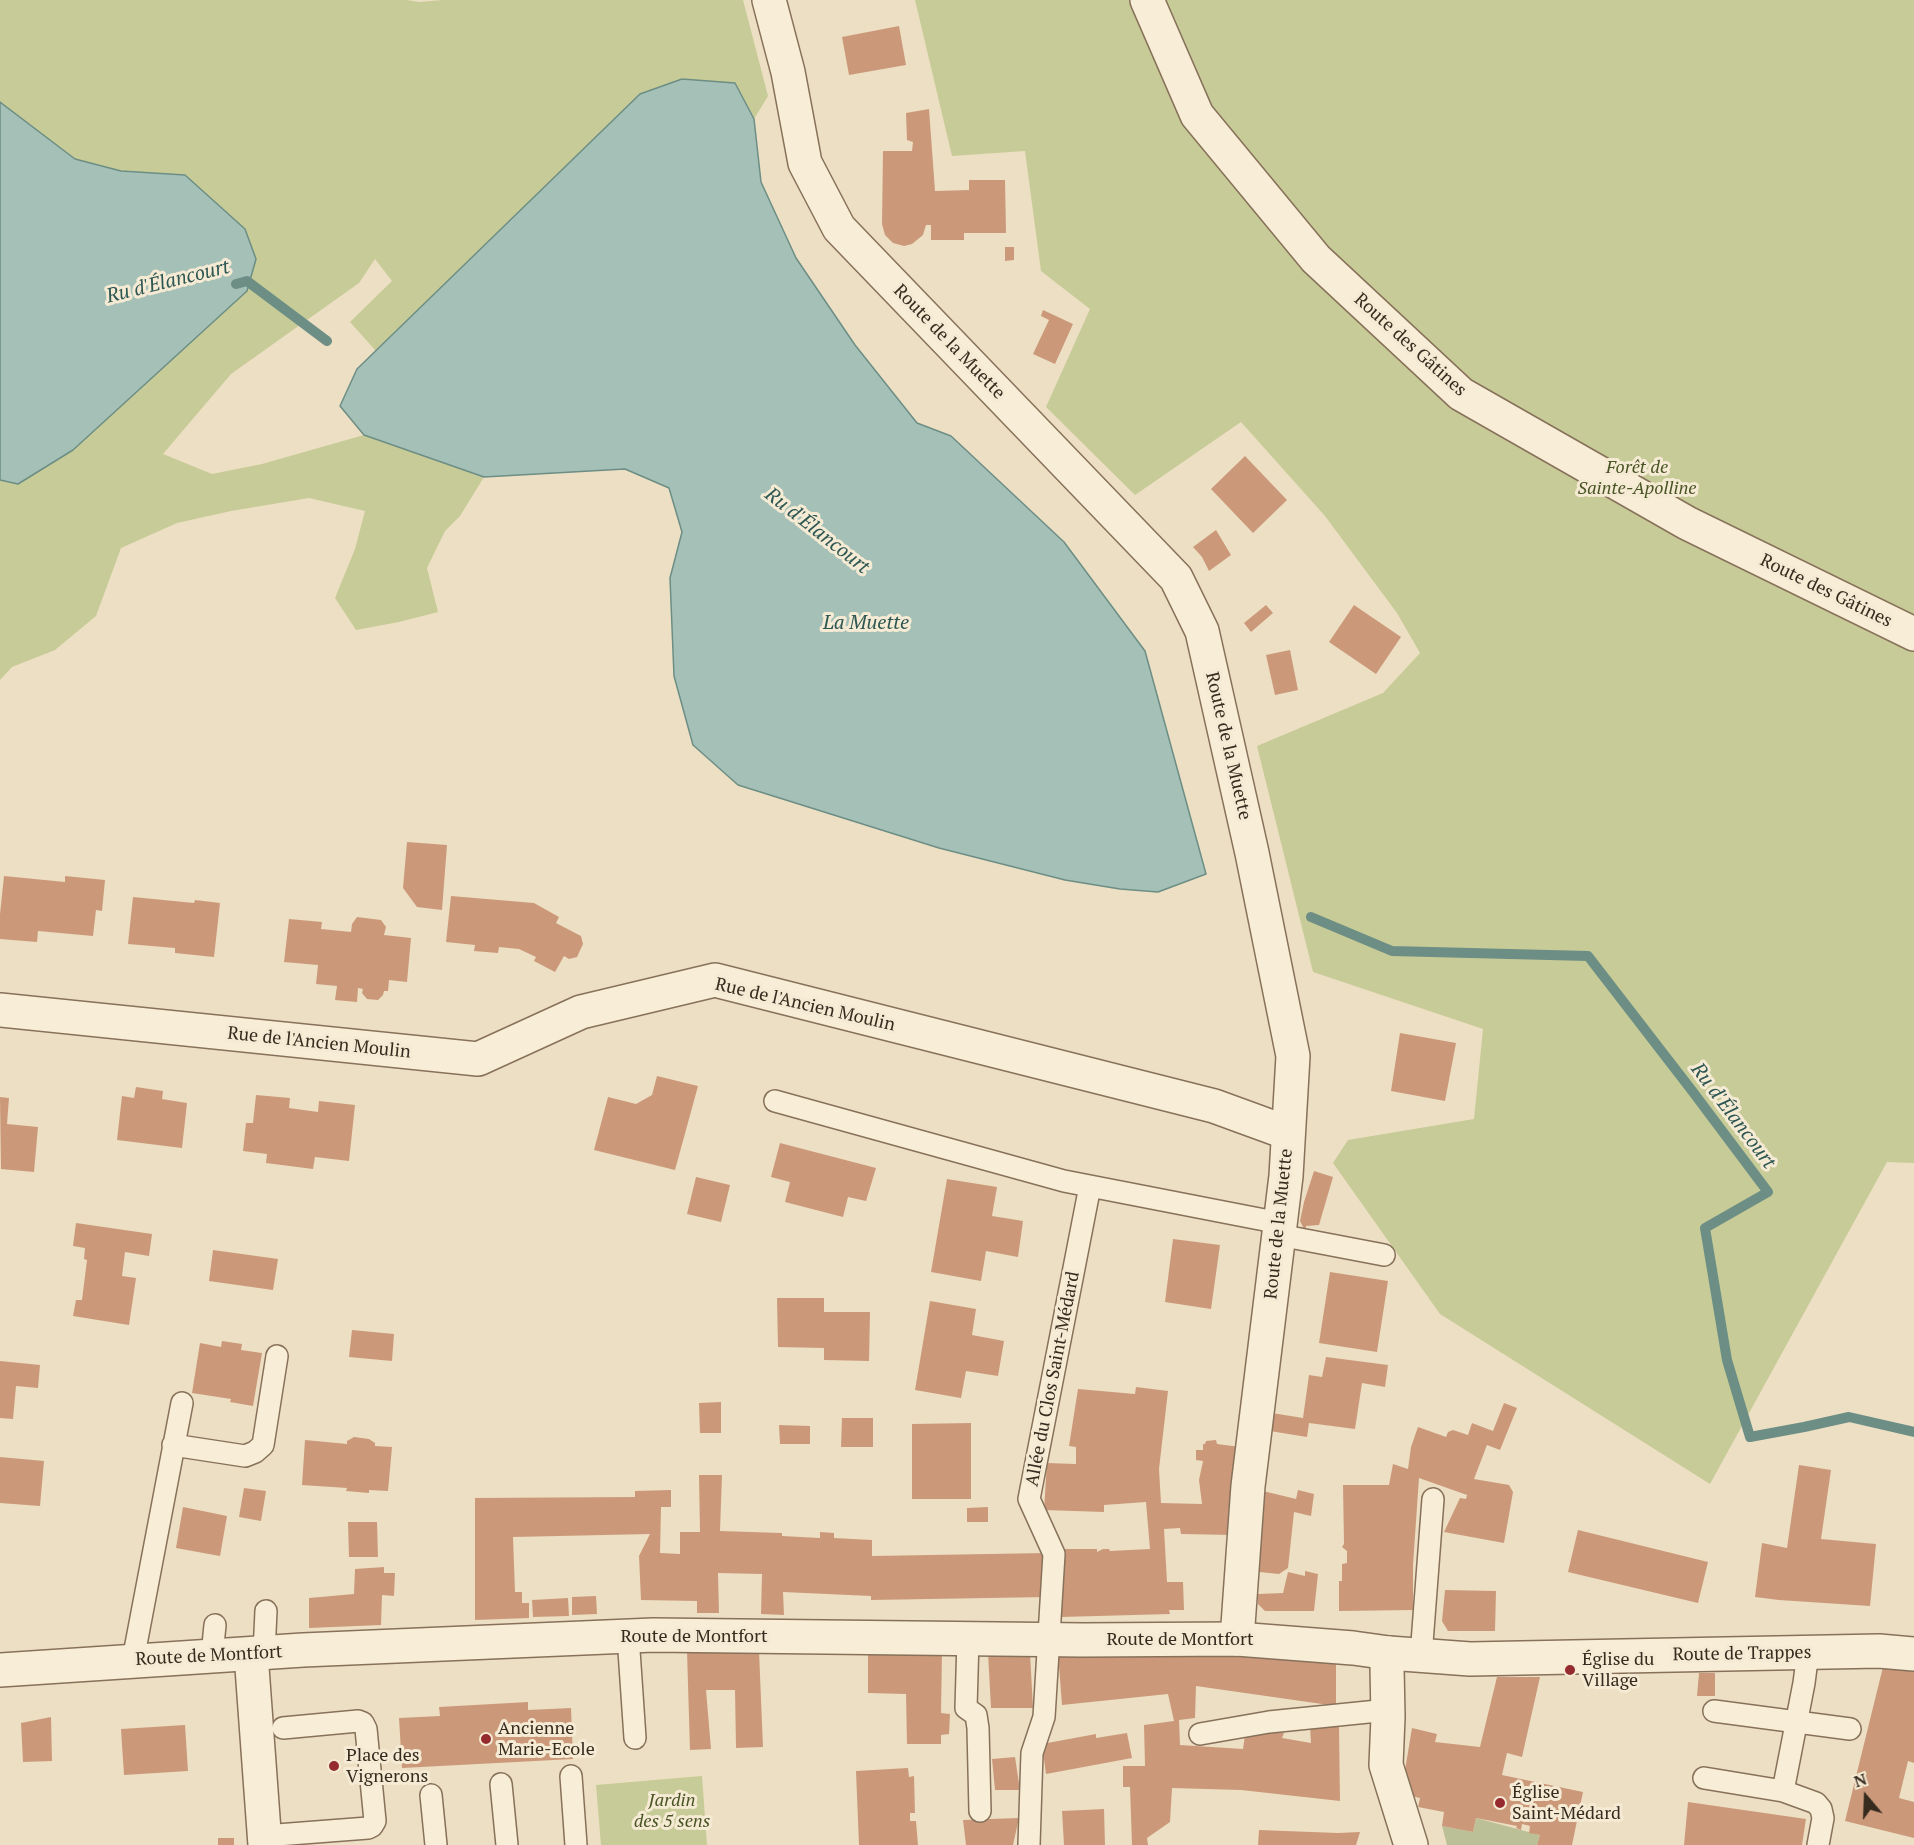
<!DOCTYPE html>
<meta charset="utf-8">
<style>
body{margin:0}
#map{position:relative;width:1914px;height:1845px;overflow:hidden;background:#eddfc3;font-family:"PT Serif",serif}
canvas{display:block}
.north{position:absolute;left:1836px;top:1767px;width:60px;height:60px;-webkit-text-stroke:4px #f5ead3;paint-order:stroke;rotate:341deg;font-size:16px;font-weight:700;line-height:24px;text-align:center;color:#372a1e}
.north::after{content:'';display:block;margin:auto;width:21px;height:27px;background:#372a1e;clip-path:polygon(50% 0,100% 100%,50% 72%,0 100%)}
</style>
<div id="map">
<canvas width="1914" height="1845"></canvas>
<div class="north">N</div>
</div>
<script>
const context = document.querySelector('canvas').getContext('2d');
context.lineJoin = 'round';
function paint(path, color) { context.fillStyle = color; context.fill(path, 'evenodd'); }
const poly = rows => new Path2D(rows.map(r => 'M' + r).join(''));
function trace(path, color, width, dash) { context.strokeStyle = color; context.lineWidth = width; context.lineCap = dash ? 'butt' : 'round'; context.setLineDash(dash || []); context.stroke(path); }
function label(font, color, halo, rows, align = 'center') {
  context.font = font + ' "PT Serif",serif'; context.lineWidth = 6; context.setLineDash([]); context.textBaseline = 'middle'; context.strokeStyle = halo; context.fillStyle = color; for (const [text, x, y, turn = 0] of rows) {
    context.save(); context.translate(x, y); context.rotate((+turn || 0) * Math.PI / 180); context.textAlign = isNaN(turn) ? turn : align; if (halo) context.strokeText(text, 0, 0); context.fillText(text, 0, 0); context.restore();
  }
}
paint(poly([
 [0,0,407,0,419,2,443,0,743,0,768,96,754,119,735,83,640,94,376,351,350,322,392,281,375,259,359,283,231,374,163,454,212,474,262,464,364,435,484,477,460,516,445,531,427,568,438,612,399,622,356,630,335,598,355,549,365,511,309,498,231,511,177,523,121,548,96,616,55,650,12,667,0,680,0,480,18,484,185,175,121,171,75,159,0,102],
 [915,0,1914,0,1914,1163,1887,1162,1710,1484,1440,1314,1333,1163,1348,1140,1474,1119,1483,1029,1313,972,1257,746,1383,693,1420,653,1397,613,1325,516,1241,422,1135,495,1046,407,1090,309,1041,271,1025,151,952,156],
 [702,1776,707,1845,601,1845,596,1785]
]), '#c7cb97');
paint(poly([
 [1476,1818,1540,1835,1537,1845,1447,1845,1442,1826,1473,1832]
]), '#bcc096');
const water = poly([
 [682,79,735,83,754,119,761,182,796,258,855,345,917,423,951,436,1064,542,1145,651,1206,874,1158,892,1120,889,1065,880,939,848,738,785,693,745,674,676,670,578,682,532,669,488,625,469,484,477,364,435,340,406,357,369,640,94,682,79],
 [0,102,75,159,121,171,185,175,245,229,256,259,247,291,73,450,18,484,0,480,0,102]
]);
paint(water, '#a5c0b7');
trace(water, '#6c8e85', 1.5);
trace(poly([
 [236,284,247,281,327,341],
 [1311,917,1392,951,1588,956,1693,1092,1768,1192,1705,1228,1727,1360,1750,1437,1804,1427,1849,1417,1914,1432]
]), '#6c8e85', 10);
paint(poly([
 [899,26,906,65,849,75,842,37],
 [929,109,935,191,969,190,969,180,1005,180,1006,233,964,233,964,240,931,240,931,225,926,225,923,235,912,244,904,246,893,243,885,235,882,224,883,151,912,151,913,142,907,140,906,113],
 [1005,247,1014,247,1014,260,1005,261],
 [1043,310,1073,324,1055,364,1033,354,1049,320,1041,316],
 [1245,456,1287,500,1253,533,1211,489],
 [1216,530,1231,555,1209,571,1202,557,1193,547],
 [1266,605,1273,613,1251,632,1244,623],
 [1354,605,1401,637,1376,674,1329,642],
 [1290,650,1298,690,1275,695,1266,655],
 [407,842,447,845,442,910,417,907,403,888],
 [4,876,65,882,65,876,105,880,102,911,96,910,93,936,38,931,37,942,0,939,0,914],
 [451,896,534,903,559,917,556,923,581,936,583,944,577,957,569,959,564,956,555,972,534,961,536,957,519,949,499,947,498,953,474,951,475,945,446,942],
 [133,897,194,903,195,900,220,903,214,957,175,953,175,948,128,944],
 [357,917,381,920,386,927,384,935,411,938,407,982,389,980,388,991,384,991,383,995,378,1000,367,999,362,993,363,989,358,988,357,1002,335,1000,337,986,316,984,318,965,284,962,289,919,322,922,321,929,351,932,352,924],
 [1400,1033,1456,1043,1445,1101,1391,1091],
 [657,1076,698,1086,675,1170,594,1150,608,1097,636,1104,652,1095],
 [136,1087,163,1091,162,1099,187,1103,182,1148,117,1140,122,1096,134,1098],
 [256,1095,290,1098,289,1108,318,1112,319,1101,355,1105,349,1161,315,1157,313,1169,266,1163,267,1154,243,1151,246,1123,253,1123],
 [0,1097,9,1098,7,1124,38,1127,34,1172,1,1169],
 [780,1143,876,1168,866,1201,848,1197,843,1217,785,1202,790,1182,771,1177],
 [1314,1171,1333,1177,1319,1225,1306,1226,1306,1229,1304,1229,1300,1221,1304,1202],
 [696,1177,730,1185,721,1222,687,1214],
 [947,1179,997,1187,992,1216,1023,1221,1018,1257,986,1251,981,1281,931,1272],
 [76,1223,152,1234,149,1256,125,1252,122,1276,136,1278,129,1325,73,1316,76,1300,82,1300,87,1260,84,1259,85,1248,73,1246],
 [1173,1239,1220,1245,1211,1309,1165,1302],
 [213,1250,278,1259,273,1290,209,1281],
 [1330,1272,1388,1281,1377,1352,1319,1343],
 [777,1298,824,1298,824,1312,870,1312,869,1361,824,1360,824,1348,778,1347],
 [930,1301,976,1309,972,1335,1004,1341,998,1376,966,1371,961,1398,915,1390],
 [352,1330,394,1334,392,1361,349,1357],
 [222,1341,242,1344,241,1350,262,1353,253,1406,230,1402,231,1399,192,1393,200,1343,221,1347],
 [1326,1357,1388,1365,1385,1387,1362,1383,1355,1429,1309,1423,1307,1437,1270,1431,1272,1413,1303,1418,1309,1375,1322,1377],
 [0,1361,40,1365,38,1388,16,1386,13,1419,0,1418],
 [1136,1387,1168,1391,1159,1469,1161,1503,1202,1504,1199,1480,1203,1461,1196,1460,1196,1450,1203,1450,1203,1444,1205,1444,1206,1441,1216,1440,1217,1444,1240,1447,1233,1535,1181,1534,1180,1528,1164,1529,1167,1582,1183,1582,1184,1610,1169,1610,1170,1614,1061,1617,1061,1576,1064,1576,1064,1549,1097,1549,1097,1552,1103,1549,1109,1549,1110,1551,1150,1549,1146,1502,1104,1505,1104,1512,1044,1510,1047,1463,1076,1464,1076,1447,1069,1446,1078,1389,1135,1394],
 [721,1402,721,1433,700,1433,699,1403],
 [1504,1403,1517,1408,1500,1450,1487,1445,1474,1479,1509,1485,1513,1492,1504,1543,1444,1532,1460,1498,1466,1499,1467,1495,1419,1478,1413,1565,1413,1610,1339,1611,1339,1581,1342,1581,1342,1564,1347,1563,1347,1551,1342,1547,1344,1544,1343,1485,1389,1485,1393,1464,1408,1469,1411,1447,1418,1427,1446,1437,1448,1432,1453,1430,1468,1435,1472,1423,1493,1431],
 [842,1418,873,1418,873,1447,841,1447],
 [971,1423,971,1499,912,1499,912,1424],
 [779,1425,810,1426,810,1444,780,1444],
 [354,1437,369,1439,375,1443,375,1446,392,1447,388,1491,369,1490,369,1493,346,1491,347,1488,302,1485,305,1440,347,1444,347,1441],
 [0,1457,44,1461,40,1506,0,1503],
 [1799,1465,1831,1470,1821,1539,1876,1544,1870,1606,1779,1600,1755,1597,1762,1543,1787,1548],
 [699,1475,722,1475,720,1531,782,1533,782,1536,820,1538,820,1532,834,1533,834,1538,872,1540,872,1556,1047,1553,1047,1597,871,1600,871,1596,783,1592,784,1615,761,1614,762,1574,718,1573,719,1613,697,1613,697,1601,641,1600,639,1556,650,1534,513,1537,515,1592,522,1592,522,1603,529,1603,529,1618,475,1620,475,1498,635,1497,635,1491,671,1490,671,1507,661,1507,660,1553,680,1554,680,1532,700,1532],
 [244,1488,266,1491,261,1521,239,1517],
 [1298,1490,1314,1494,1311,1516,1294,1512,1288,1568,1279,1574,1259,1572,1263,1491,1296,1499],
 [183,1507,227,1516,220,1556,176,1548],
 [988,1507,988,1522,967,1522,967,1508],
 [348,1522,377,1522,378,1557,349,1557],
 [1578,1530,1708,1562,1698,1603,1568,1572],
 [384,1567,384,1573,395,1573,394,1596,382,1595,381,1625,309,1628,309,1598,354,1594,355,1569],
 [1305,1571,1318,1574,1314,1611,1265,1611,1258,1604,1258,1594,1283,1593,1288,1572,1305,1576],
 [1445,1590,1496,1591,1495,1631,1448,1631,1442,1621],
 [596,1596,597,1614,572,1615,572,1597],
 [568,1598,569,1616,533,1617,532,1600],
 [1202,1645,1336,1663,1336,1706,1196,1686,1195,1718,1179,1720,1180,1745,1243,1749,1246,1728,1284,1733,1282,1738,1311,1743,1310,1726,1336,1724,1339,1726,1340,1801,1241,1790,1172,1788,1170,1822,1147,1838,1148,1845,1132,1845,1130,1787,1123,1787,1123,1766,1145,1766,1144,1725,1174,1721,1168,1694,1062,1705,1058,1653],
 [687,1651,759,1651,763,1747,736,1748,735,1690,706,1690,711,1749,690,1750],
 [868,1652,942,1653,941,1713,950,1714,949,1734,941,1735,941,1744,907,1744,906,1694,868,1693],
 [988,1653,1030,1653,1033,1708,991,1708],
 [1883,1667,1914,1668,1914,1763,1908,1761,1899,1798,1914,1802,1914,1838,1845,1821],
 [1699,1673,1715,1673,1715,1696,1697,1696],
 [1497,1677,1540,1677,1522,1757,1507,1753,1502,1775,1583,1792,1572,1845,1537,1845,1540,1835,1529,1833,1530,1826,1522,1824,1521,1830,1516,1828,1517,1826,1476,1818,1473,1832,1442,1826,1444,1812,1418,1807,1420,1798,1401,1794,1412,1728,1437,1734,1435,1742,1480,1747],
 [528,1702,528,1710,571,1708,573,1759,402,1768,399,1718,440,1716,439,1707],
 [51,1717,52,1761,23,1762,21,1723],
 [185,1725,188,1771,124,1775,121,1729],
 [1127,1733,1132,1758,1046,1774,1042,1744,1096,1734,1096,1738],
 [1015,1757,1020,1790,995,1790,992,1759],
 [908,1768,909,1777,914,1776,915,1813,910,1813,910,1821,916,1821,918,1845,859,1845,856,1771],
 [1688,1802,1806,1819,1802,1845,1684,1845],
 [1104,1809,1105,1845,1064,1845,1062,1811],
 [1019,1818,1013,1845,966,1845,963,1820],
 [1259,1830,1338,1833,1360,1832,1356,1845,1258,1845],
 [218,1838,234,1838,234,1845,218,1845]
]), '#cb997a');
const service = poly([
 [775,1101,1064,1181,1280,1223],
 [1279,1235,1384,1255],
 [173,1445,245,1456,255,1452,263,1445,277,1356],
 [628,1636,635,1738],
 [968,1639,966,1708,976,1715,978,1728,980,1811],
 [264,1653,266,1611],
 [212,1655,215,1625],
 [1421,1656,1433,1499],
 [133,1660,182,1403],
 [1714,1711,1850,1729],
 [1200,1734,1269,1722,1388,1710],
 [571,1776,576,1845],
 [1704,1778,1783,1791,1804,1683,1808,1652],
 [501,1784,507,1845],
 [1783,1791,1816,1803,1821,1809,1823,1818,1818,1845],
 [431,1795,436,1845],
 [264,1836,368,1828,372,1826,375,1821,366,1729,363,1723,358,1721,283,1728],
 [1029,1845,1032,1753,1044,1717,1054,1554,1029,1499,1090,1186]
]);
const minor = poly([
 [769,0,788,72,805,163,839,228,1176,578,1202,631,1252,853,1293,1056,1286,1176,1248,1486,1237,1639],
 [0,1010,478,1059,581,1012,715,980,1214,1106,1288,1133],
 [1389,1653,1387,1667,1388,1717,1386,1765,1411,1845],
 [251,1654,265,1845]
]);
const tertiary = poly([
 [1147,0,1197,115,1316,259,1461,394,1687,523,1914,634],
 [0,1670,303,1650,653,1635,1083,1640,1237,1639,1353,1648,1389,1653,1470,1659,1879,1651,1914,1654]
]);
trace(service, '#87715a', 24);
trace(minor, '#87715a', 36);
trace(tertiary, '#87715a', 36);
trace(service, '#f8edd6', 21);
trace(minor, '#f8edd6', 33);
trace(tertiary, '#f8edd6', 33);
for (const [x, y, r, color] of [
 [1570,1670,6,"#952b2f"],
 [486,1739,6,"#952b2f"],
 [334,1766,6,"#952b2f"],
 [1500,1803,6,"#952b2f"]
]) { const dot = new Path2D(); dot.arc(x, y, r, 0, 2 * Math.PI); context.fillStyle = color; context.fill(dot); trace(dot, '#f5ead3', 2); }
label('18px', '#372a1e', '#f5ead3', [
 ["Route de la Muette",949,342,46],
 ["Route des Gâtines",1410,345,42],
 ["Route des Gâtines",1826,591,26],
 ["Route de la Muette",1228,746,77],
 ["Rue de l'Ancien Moulin",805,1005,13],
 ["Rue de l'Ancien Moulin",319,1043,6],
 ["Route de la Muette",1279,1224,-84],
 ["Allée du Clos Saint-Médard",1053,1379,-79],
 ["Route de Montfort",694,1637],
 ["Route de Montfort",1180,1640],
 ["Route de Trappes",1742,1654,-1],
 ["Route de Montfort",209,1656,-3]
]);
label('italic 18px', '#495425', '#f5ead3', [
 ["Forêt de",1637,468],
 ["Sainte-Apolline",1637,489],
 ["Jardin",672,1801],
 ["des 5 sens",672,1822]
]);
label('18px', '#372a1e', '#f5ead3', [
 ["Église du",1582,1660],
 ["Village",1582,1681],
 ["Ancienne",498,1729],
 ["Marie-Ecole",498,1750],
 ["Place des",346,1756],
 ["Vignerons",346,1777],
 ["Église",1512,1793],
 ["Saint-Médard",1512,1814]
], 'left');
label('italic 20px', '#2e5753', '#f5ead3', [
 ["Ru d'Élancourt",168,282,-14],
 ["Ru d'Élancourt",817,531,38],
 ["La Muette",866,623],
 ["Ru d'Élancourt",1733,1116,53]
]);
</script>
